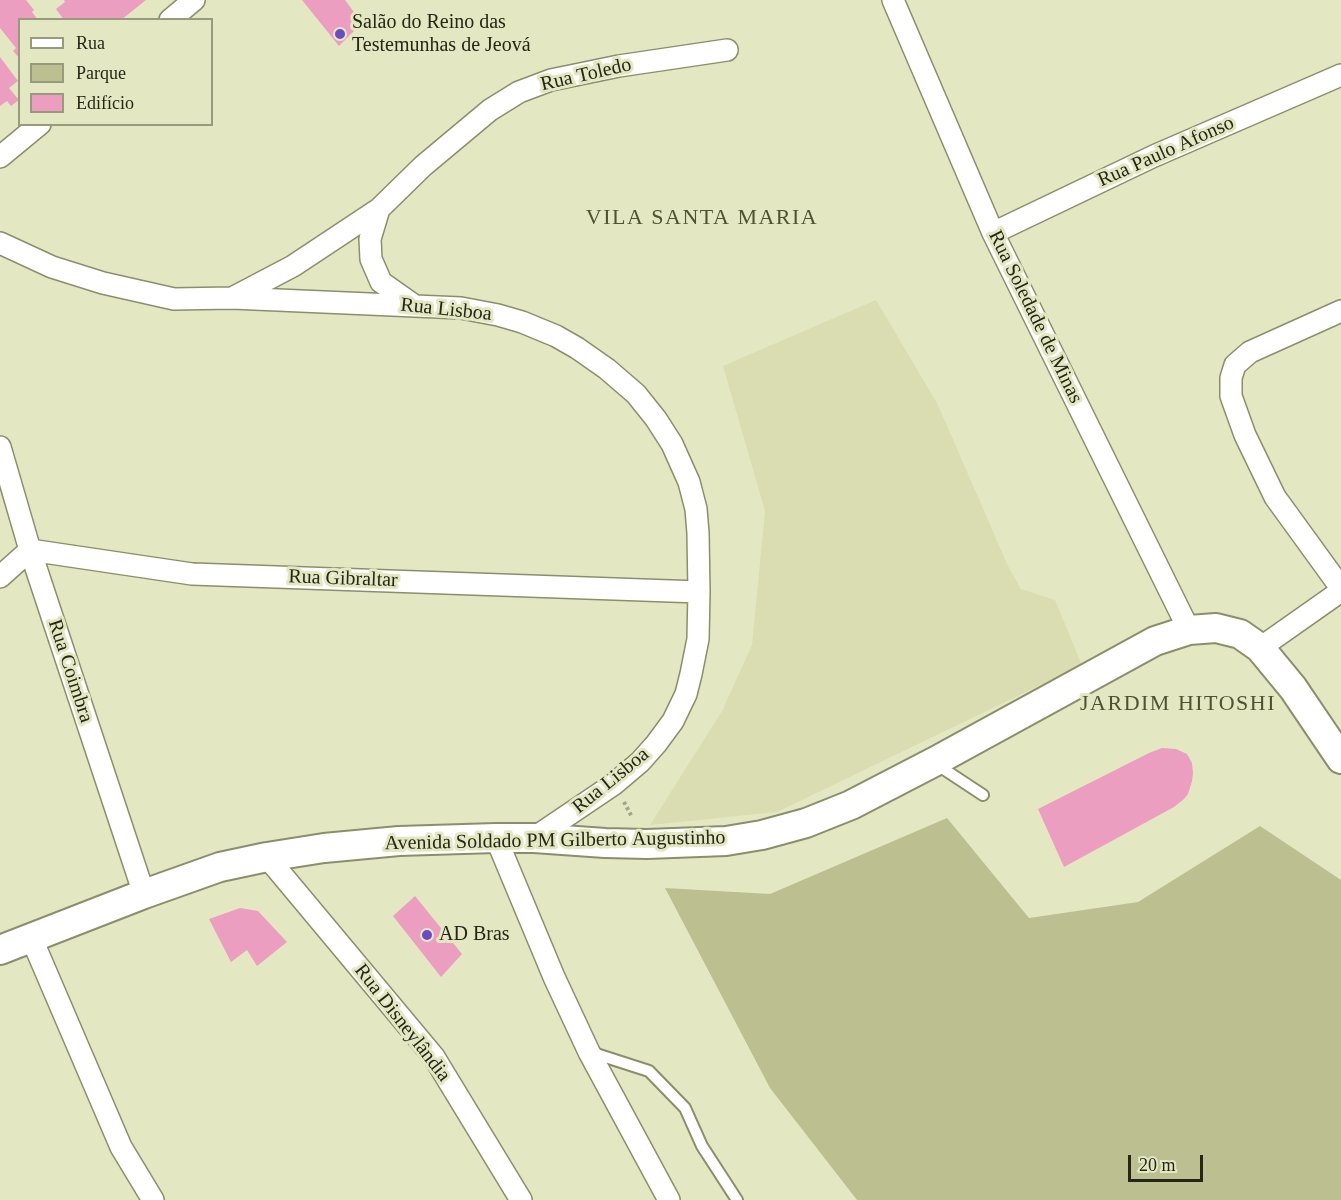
<!DOCTYPE html>
<meta charset="utf-8">
<style>
body{margin:0}
#map{position:relative;width:1341px;height:1200px;overflow:hidden;background:#e4e8c2;font-family:Georgia,serif}
canvas{display:block}
.legend{position:absolute;left:18px;top:18px;width:195px;height:108px;box-sizing:border-box;background:#e4e8c2;border:2px solid #989a7e;margin:0;padding:8px 10px;list-style:none;font-size:18px;color:#252618}
.legend li{display:flex;align-items:center;gap:12px;height:30px}
.legend b{width:30px;border:2px solid #989a7e}
.scale{position:absolute;left:1128px;top:1155px;width:75px;height:27px;box-sizing:border-box;border:3px solid #252618;border-top:0;padding-left:8px;font-size:18px;line-height:21px;white-space:nowrap;color:#252618;-webkit-text-stroke:4px #e4e8c2;paint-order:stroke}
</style>
<div id="map">
<canvas width="1341" height="1200"></canvas>
<ul class="legend">
<li><b style="height:8px;background:#fff"></b>Rua</li>
<li><b style="height:16px;background:#bcc090"></b>Parque</li>
<li><b style="height:16px;background:#eb9ebf"></b>Edifício</li>
</ul>
<div class="scale">20 m</div>
</div>
<script>
const context = document.querySelector('canvas').getContext('2d');
context.lineJoin = 'round';
function paint(path, color) { context.fillStyle = color; context.fill(path, 'evenodd'); }
const poly = rows => new Path2D(rows.map(r => 'M' + r).join(''));
function trace(path, color, width, dash) { context.strokeStyle = color; context.lineWidth = width; context.lineCap = dash ? 'butt' : 'round'; context.setLineDash(dash || []); context.stroke(path); }
function label(font, color, halo, rows, align = 'center') {
  context.font = font + ' Georgia,serif'; context.lineWidth = 6; context.setLineDash([]); context.textBaseline = 'middle'; context.strokeStyle = halo; context.fillStyle = color; for (const [text, x, y, turn = 0] of rows) {
    context.save(); context.translate(x, y); context.rotate((+turn || 0) * Math.PI / 180); context.textAlign = isNaN(turn) ? turn : align; if (halo) context.strokeText(text, 0, 0); context.fillText(text, 0, 0); context.restore();
  }
}
paint(poly([
 [876,300,938,405,1008,566,1021,589,1055,600,1082,665,777,812,650,825,722,711,752,645,765,511,723,366]
]), '#d9ddb1');
paint(poly([
 [947,818,1029,918,1138,902,1260,826,1341,880,1341,1200,857,1200,770,1088,665,888,770,894]
]), '#bcc090');
paint(poly([
 [0,0,26,0,34,10,32,12,38,20,20,20,20,59,13,51,16,48,0,28],
 [64,0,146,0,121,20,64,20,56,9,65,2],
 [302,0,345,0,362,23,339,46],
 [0,57,18,81,9,88,19,100,11,106,7,101,0,106],
 [1162,748,1176,749,1187,754,1192,763,1193,773,1192,781,1188,794,1184,799,1174,807,1064,867,1038,809,1149,753],
 [415,896,462,954,441,977,393,916],
 [240,908,258,911,287,942,257,966,247,950,231,962,209,919]
]), '#eb9ebf');
const lane = poly([
 [936,764,983,795],
 [590,1052,649,1071,685,1108,702,1146,737,1200]
]);
const street = poly([
 [893,0,993,233,1189,630],
 [170,20,194,0],
 [0,157,40,124],
 [379,209,370,239,371,259,381,282,415,306],
 [993,233,1154,156,1341,75],
 [0,243,52,267,103,283,174,299,232,298,415,306,461,308,498,315,522,322,556,336,577,348,607,369,636,394,656,419,672,444,689,482,696,509,698,533,699,592,698,639,691,674,686,694,673,721,656,744,640,762,614,784,534,838],
 [234,297,293,266,379,209,423,166,490,110,519,92,551,80,619,66,727,50],
 [1341,311,1250,352,1235,365,1231,378,1231,396,1245,435,1275,497,1341,588],
 [0,447,30,550,144,894],
 [0,577,30,550,192,574,699,592],
 [1260,648,1341,591],
 [496,838,554,977,589,1052,669,1200],
 [267,857,434,1057,521,1200],
 [31,937,121,1147,153,1200]
]);
const secondary = poly([
 [0,950,144,894,220,867,267,857,324,848,399,841,496,838,534,838,605,843,647,844,726,841,762,835,806,823,851,805,934,762,1155,641,1189,630,1216,628,1240,634,1260,648,1293,688,1341,759]
]);
trace(lane, '#8b8e6b', 14);
trace(street, '#8b8e6b', 24);
trace(secondary, '#8b8e6b', 32);
trace(poly([
 [624,802,632,817]
]), '#a2a587', 4, [3, 3]);
trace(lane, '#fff', 10);
trace(street, '#fff', 21);
trace(secondary, '#fff', 28);
for (const [x, y, r, color] of [
 [340,34,6,"#6c4ac3"],
 [427,935,6,"#6c4ac3"]
]) { const dot = new Path2D(); dot.arc(x, y, r, 0, 2 * Math.PI); context.fillStyle = color; context.fill(dot); trace(dot, '#e4e8c2', 2); }
label('20px', '#252618', '#e4e8c2', [
 ["Salão do Reino das",352,23],
 ["Testemunhas de Jeová",352,46],
 ["AD Bras",439,935]
], 'left');
label('20px', '#252618', '#e4e8c2', [
 ["Rua Toledo",586,75,-13],
 ["Rua Paulo Afonso",1166,152,-24],
 ["Rua Lisboa",446,310,6],
 ["Rua Soledade de Minas",1035,317,64],
 ["Rua Gibraltar",343,579,2],
 ["Rua Coimbra",70,671,72],
 ["Rua Lisboa",611,781,-39],
 ["Avenida Soldado PM Gilberto Augustinho",555,841,-1],
 ["Rua Disneylândia",402,1023,52]
]);
context.letterSpacing = '1.5px';
label('22px', '#4f5131', '#e4e8c2', [
 ["VILA SANTA MARIA",702,218],
 ["JARDIM HITOSHI",1178,704]
]);
context.letterSpacing = '0px';
</script>
